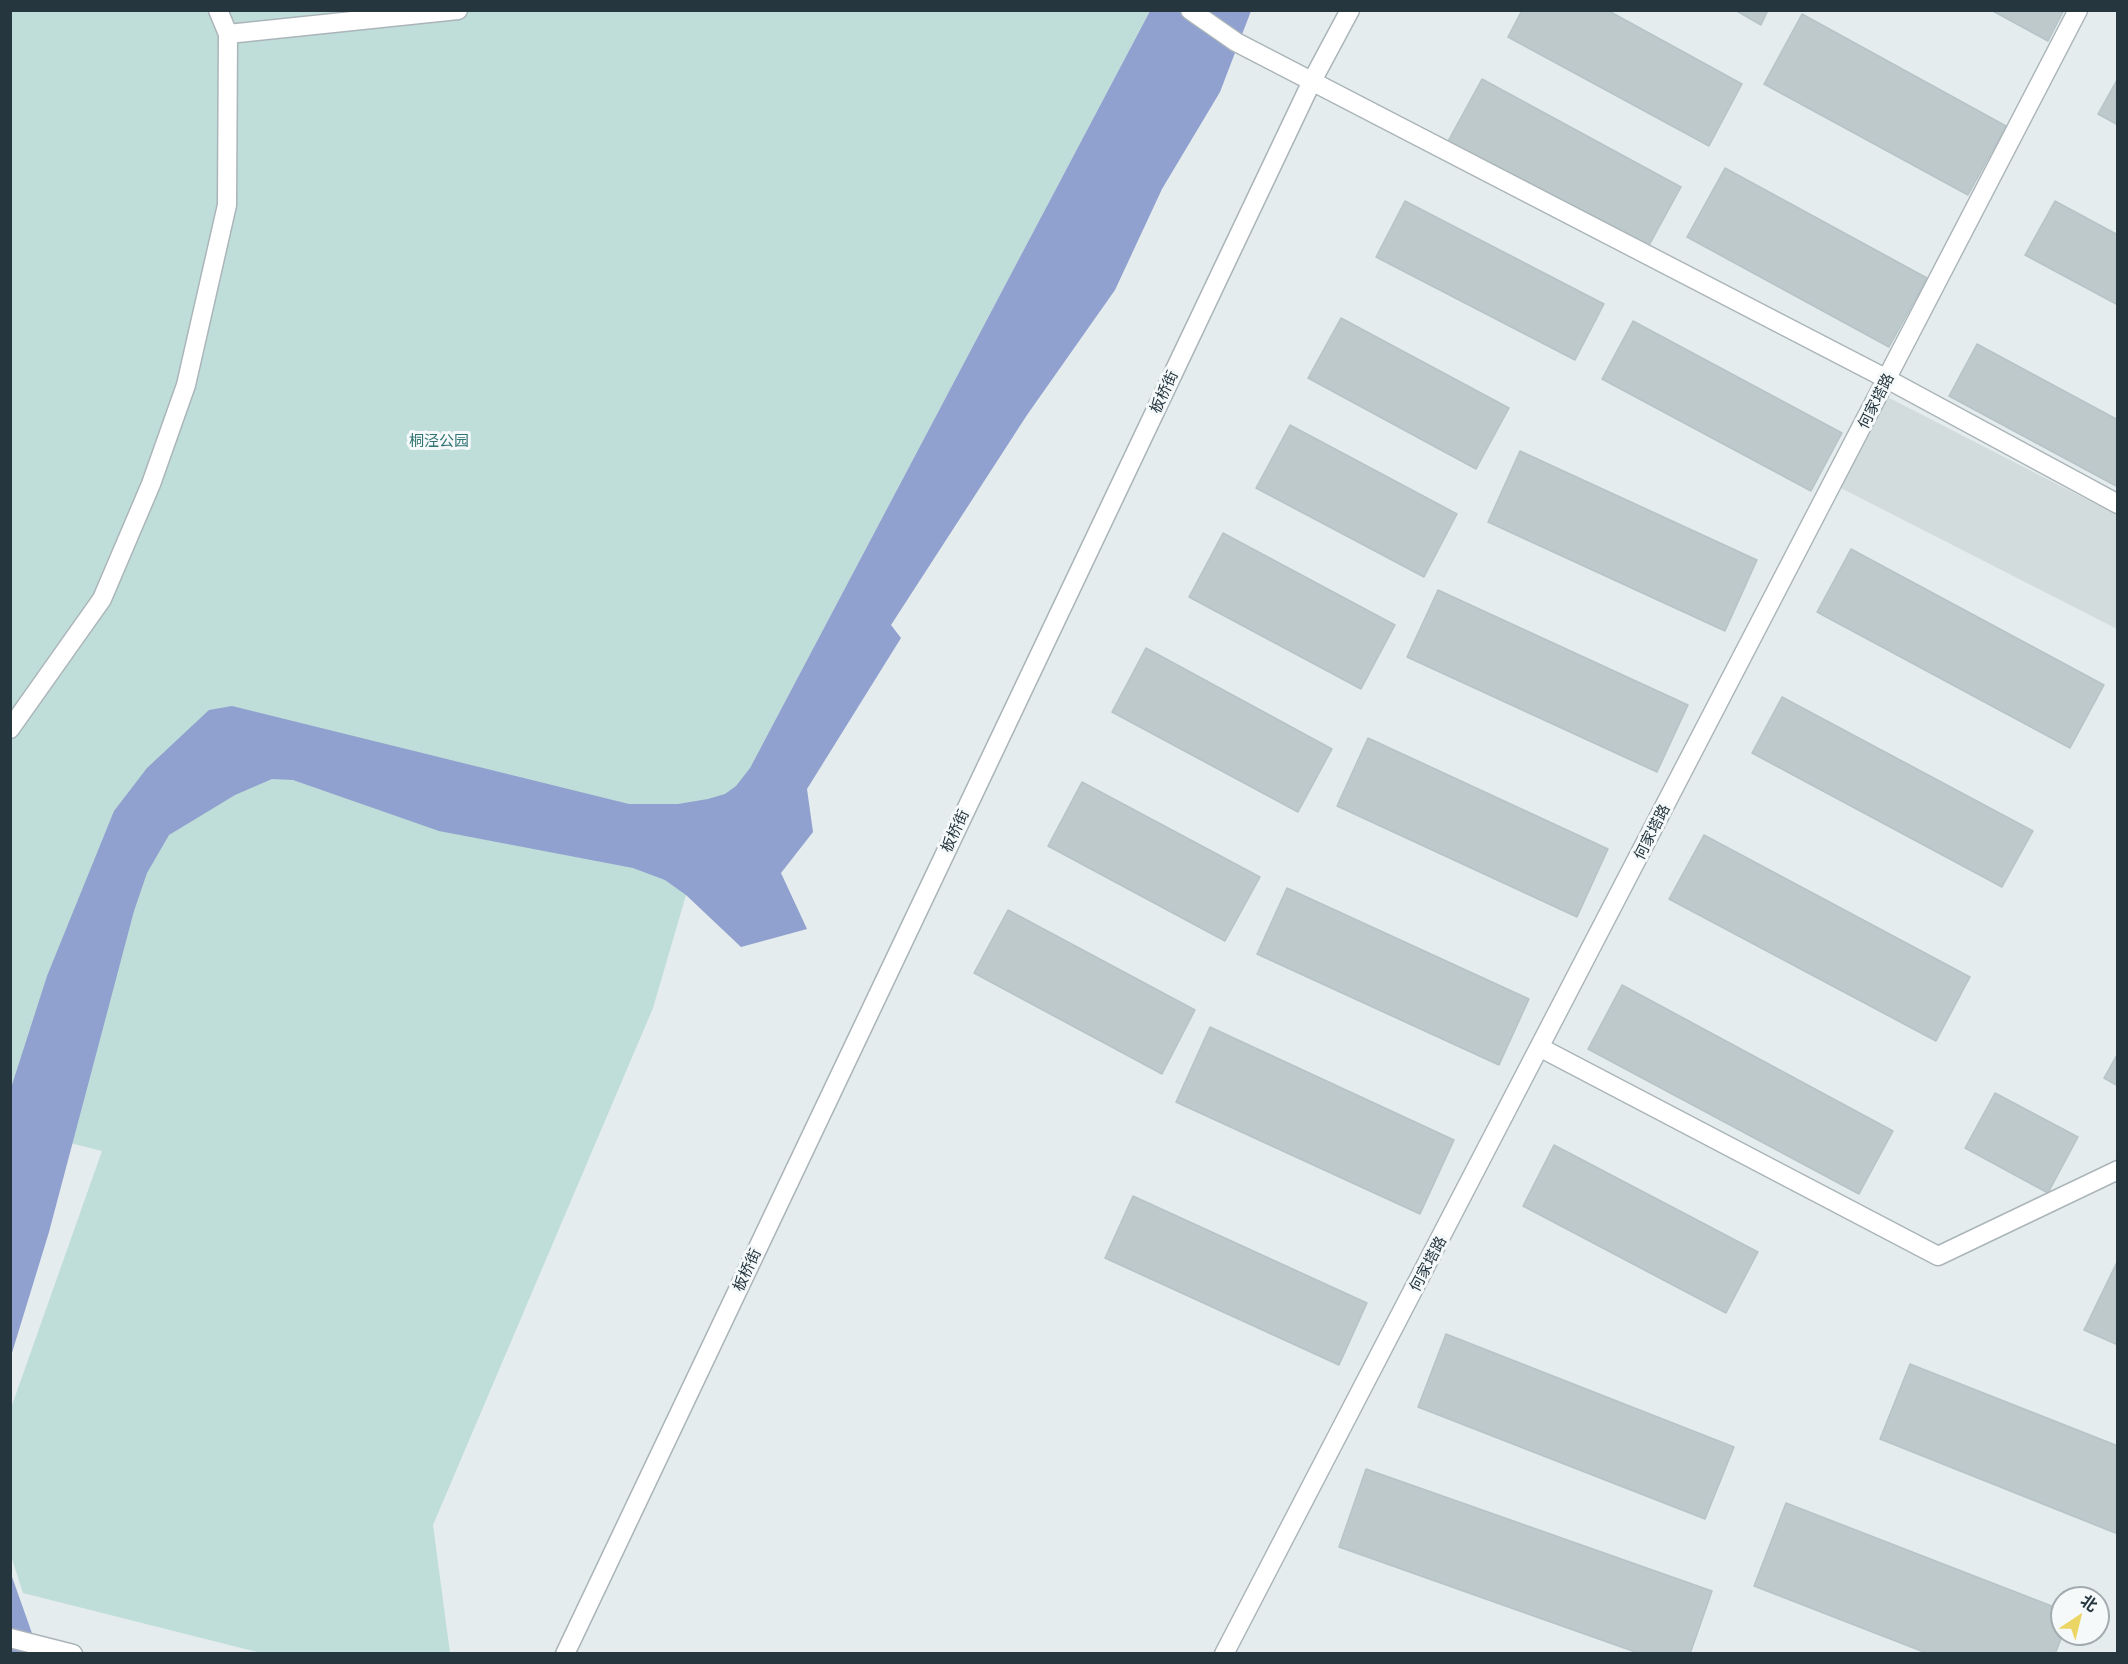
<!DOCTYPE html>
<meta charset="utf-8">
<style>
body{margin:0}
#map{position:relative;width:2128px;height:1664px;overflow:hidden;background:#e5eced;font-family:Commissioner,"Noto Sans SC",sans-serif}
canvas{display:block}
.frame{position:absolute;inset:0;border:12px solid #25363f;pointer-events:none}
.north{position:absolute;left:2050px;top:1586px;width:60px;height:60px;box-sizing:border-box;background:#f5f9fa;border:2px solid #a2abaf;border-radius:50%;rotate:35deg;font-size:16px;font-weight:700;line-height:24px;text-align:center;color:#25363f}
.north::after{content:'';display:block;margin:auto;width:21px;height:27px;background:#ebd565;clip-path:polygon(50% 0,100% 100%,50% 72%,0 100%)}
</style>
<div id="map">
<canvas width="2128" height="1664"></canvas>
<div class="frame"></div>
<div class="north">北</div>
</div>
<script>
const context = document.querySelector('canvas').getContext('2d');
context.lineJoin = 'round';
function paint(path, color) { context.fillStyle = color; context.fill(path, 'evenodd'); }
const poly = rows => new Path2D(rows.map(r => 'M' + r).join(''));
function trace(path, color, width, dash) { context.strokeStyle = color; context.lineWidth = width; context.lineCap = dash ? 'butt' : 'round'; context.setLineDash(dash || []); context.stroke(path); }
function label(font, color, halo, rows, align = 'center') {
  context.font = font + ' Commissioner,"Noto Sans SC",sans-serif'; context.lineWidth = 6; context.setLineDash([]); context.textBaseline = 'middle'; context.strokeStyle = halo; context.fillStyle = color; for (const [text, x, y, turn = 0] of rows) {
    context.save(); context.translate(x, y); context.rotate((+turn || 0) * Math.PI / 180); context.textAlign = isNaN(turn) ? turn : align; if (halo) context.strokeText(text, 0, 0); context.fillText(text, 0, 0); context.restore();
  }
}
paint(poly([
 [1874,390,2117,515,2117,629,1829,482]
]), '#d3dcdd');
paint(poly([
 [10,11,1150,11,750,768,686,895,653,1008,433,1525,450,1653,261,1653,23,1593,11,1556,11,1408,102,1151,11,1128]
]), '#bfddd9');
paint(poly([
 [1150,11,1251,11,1220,92,1162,189,1115,290,1027,415,891,625,901,638,807,789,813,832,781,873,807,929,741,947,686,895,665,880,633,868,439,831,293,780,272,779,235,795,169,835,147,873,134,911,49,1232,11,1356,11,1088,47,976,114,811,147,768,209,710,232,706,629,804,678,804,708,799,725,794,736,786,750,768],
 [11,1574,39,1653,11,1653]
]), '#90a0cf');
const building = poly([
 [1522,10,1607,10,1742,84,1709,146,1508,37,1522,10],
 [1735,10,1768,10,1761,25,1735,10],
 [1991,10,2064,10,2048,41,1991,10],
 [1802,14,2006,126,1968,195,1764,84,1802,14],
 [2118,78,2118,125,2098,114,2118,78],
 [1482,79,1681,187,1646,251,1447,143,1482,79],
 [1725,168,1927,278,1889,347,1687,237,1725,168],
 [1405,201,1604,304,1575,360,1376,257,1405,201],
 [2055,201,2118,235,2118,305,2025,255,2055,201],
 [1341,318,1509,408,1476,469,1308,378,1341,318],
 [1633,321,1842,433,1811,491,1602,379,1633,321],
 [1977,344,2118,420,2118,487,1949,396,1977,344],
 [1290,425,1457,514,1424,577,1256,488,1290,425],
 [1520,451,1757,560,1725,631,1488,522,1520,451],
 [1223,533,1395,625,1361,689,1189,597,1223,533],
 [1851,549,2104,685,2070,748,1817,612,1851,549],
 [1438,590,1688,705,1657,772,1407,657,1438,590],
 [1146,648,1332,749,1298,812,1112,712,1146,648],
 [1782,697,2033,831,2002,887,1752,753,1782,697],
 [1368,738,1608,849,1577,917,1337,806,1368,738],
 [1082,782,1260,877,1225,941,1048,846,1082,782],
 [1704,835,1970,977,1936,1041,1669,899,1704,835],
 [1287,888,1529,999,1499,1065,1257,954,1287,888],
 [1008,910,1195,1010,1162,1074,974,973,1008,910],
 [1622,985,1893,1131,1859,1194,1588,1049,1622,985],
 [1210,1027,1454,1140,1420,1214,1176,1102,1210,1027],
 [2118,1053,2118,1086,2104,1078,2118,1053],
 [1995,1093,2078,1137,2048,1193,1965,1148,1995,1093],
 [1554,1145,1758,1252,1726,1313,1523,1206,1554,1145],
 [1133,1196,1367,1303,1339,1365,1105,1258,1133,1196],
 [2118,1260,2118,1345,2084,1330,2118,1260],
 [1446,1334,1734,1447,1705,1519,1418,1407,1446,1334],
 [1910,1364,2118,1446,2118,1534,1880,1439,1910,1364],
 [1366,1469,1712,1591,1690,1654,1641,1654,1339,1547,1366,1469],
 [1786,1503,2062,1610,2063,1634,2055,1654,1929,1654,1754,1586,1786,1503]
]);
paint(building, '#bdc9cb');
trace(building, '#b7c4c7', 1.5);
const minor = poly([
 [1190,10,1236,42,1887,379,2118,504],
 [228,34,458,10],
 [10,729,102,599,151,484,186,385,227,205,228,34,218,10],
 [1541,1048,1938,1256,2118,1170],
 [10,1638,73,1654],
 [565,1654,1312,81,1350,10],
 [1224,1654,2078,10]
]);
trace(minor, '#abb5b9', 21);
trace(minor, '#fff', 18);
label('15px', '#25363f', '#f5f9fa', [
 ["板桥街",1164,392,-65],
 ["何家塔路",1876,401,-63],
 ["板桥街",955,831,-65],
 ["何家塔路",1652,832,-63],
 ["何家塔路",1428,1264,-62],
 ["板桥街",747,1270,-65]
]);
label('15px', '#317472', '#f5f9fa', [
 ["桐泾公园",439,441]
]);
</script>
